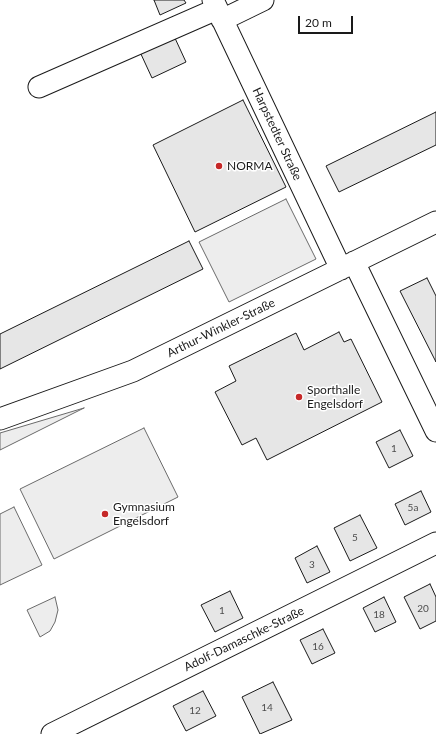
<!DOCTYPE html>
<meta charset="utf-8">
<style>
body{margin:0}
#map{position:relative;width:436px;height:734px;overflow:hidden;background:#fff;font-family:Lato,sans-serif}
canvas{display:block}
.scale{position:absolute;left:298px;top:16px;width:55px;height:18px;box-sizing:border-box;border:2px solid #1a1a1a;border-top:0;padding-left:5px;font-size:12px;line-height:14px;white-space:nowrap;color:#1a1a1a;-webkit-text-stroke:3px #fff;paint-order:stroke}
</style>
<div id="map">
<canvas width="436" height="734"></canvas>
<div class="scale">20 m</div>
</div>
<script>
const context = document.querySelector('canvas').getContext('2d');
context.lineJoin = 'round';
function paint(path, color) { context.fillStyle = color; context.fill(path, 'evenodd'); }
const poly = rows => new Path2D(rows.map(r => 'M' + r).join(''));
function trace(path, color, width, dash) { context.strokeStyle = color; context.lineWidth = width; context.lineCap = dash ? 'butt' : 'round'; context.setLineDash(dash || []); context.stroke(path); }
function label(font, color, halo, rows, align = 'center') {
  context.font = font + ' Lato,sans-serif'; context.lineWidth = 3; context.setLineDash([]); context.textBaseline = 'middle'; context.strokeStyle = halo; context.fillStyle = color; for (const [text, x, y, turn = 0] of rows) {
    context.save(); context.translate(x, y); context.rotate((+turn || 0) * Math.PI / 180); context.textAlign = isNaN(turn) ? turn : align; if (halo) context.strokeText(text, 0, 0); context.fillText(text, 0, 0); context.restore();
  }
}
const built = poly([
 [286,199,316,259,229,302,199,242,286,199],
 [84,408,0,450,0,433,84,408],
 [144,428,178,497,54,559,20,489,144,428],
 [14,507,42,565,0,585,0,514,14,507],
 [55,597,58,610,55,622,50,631,40,637,27,610,55,597]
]);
paint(built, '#ededed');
trace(built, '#6a6a6a', 1);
const building = poly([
 [154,0,184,0,186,3,160,15,154,0],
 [174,36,186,62,152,78,140,52,174,36],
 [243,100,286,187,195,232,153,145,243,100],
 [436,112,436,145,339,192,326,166,436,112],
 [189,241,203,269,0,369,0,334,189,241],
 [427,278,436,296,436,362,400,291,427,278],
 [339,332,344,342,351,339,382,402,267,460,256,438,242,445,215,392,236,381,229,366,296,333,304,350,339,332],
 [400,430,413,456,389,468,376,442,400,430],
 [421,491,431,512,405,525,395,504,421,491],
 [360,515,377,548,350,561,334,528,360,515],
 [317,546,330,572,307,583,295,558,317,546],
 [430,584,436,597,436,621,420,629,404,597,430,584],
 [230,591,243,618,215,632,201,605,230,591],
 [384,597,396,622,375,632,363,608,384,597],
 [323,629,335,653,312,664,300,640,323,629],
 [273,682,292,720,260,734,242,697,273,682],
 [203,691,216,716,186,731,173,706,203,691]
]);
paint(building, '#e6e6e6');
trace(building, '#1a1a1a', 1);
const minor = poly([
 [213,0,341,269],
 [222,20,263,0],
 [39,87,217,9],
 [354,262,436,431],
 [0,419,133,371,436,222],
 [52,734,436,543]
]);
trace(minor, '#1a1a1a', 23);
trace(minor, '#fff', 21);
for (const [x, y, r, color] of [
 [219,166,4,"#c62828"],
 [299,397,4,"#c62828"],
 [105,514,4,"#c62828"]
]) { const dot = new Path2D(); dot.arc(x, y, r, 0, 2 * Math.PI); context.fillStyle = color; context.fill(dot); trace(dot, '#fff', 1.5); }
label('10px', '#4d4d4d', null, [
 ["1",394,449],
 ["5a",413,508],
 ["5",355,538],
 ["3",312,565],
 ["20",423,609],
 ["1",222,611],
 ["18",379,615],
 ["16",318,647],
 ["14",267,708],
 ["12",195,711]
]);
label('12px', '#1a1a1a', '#fff', [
 ["Harpstedter Straße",277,134,65],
 ["Arthur-Winkler-Straße",221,328,-26],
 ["Adolf-Damaschke-Straße",244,639,-26]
]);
label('12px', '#1a1a1a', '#fff', [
 ["NORMA",227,166],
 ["Sporthalle",307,390],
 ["Engelsdorf",307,404],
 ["Gymnasium",113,507],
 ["Engelsdorf",113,521]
], 'left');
</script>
